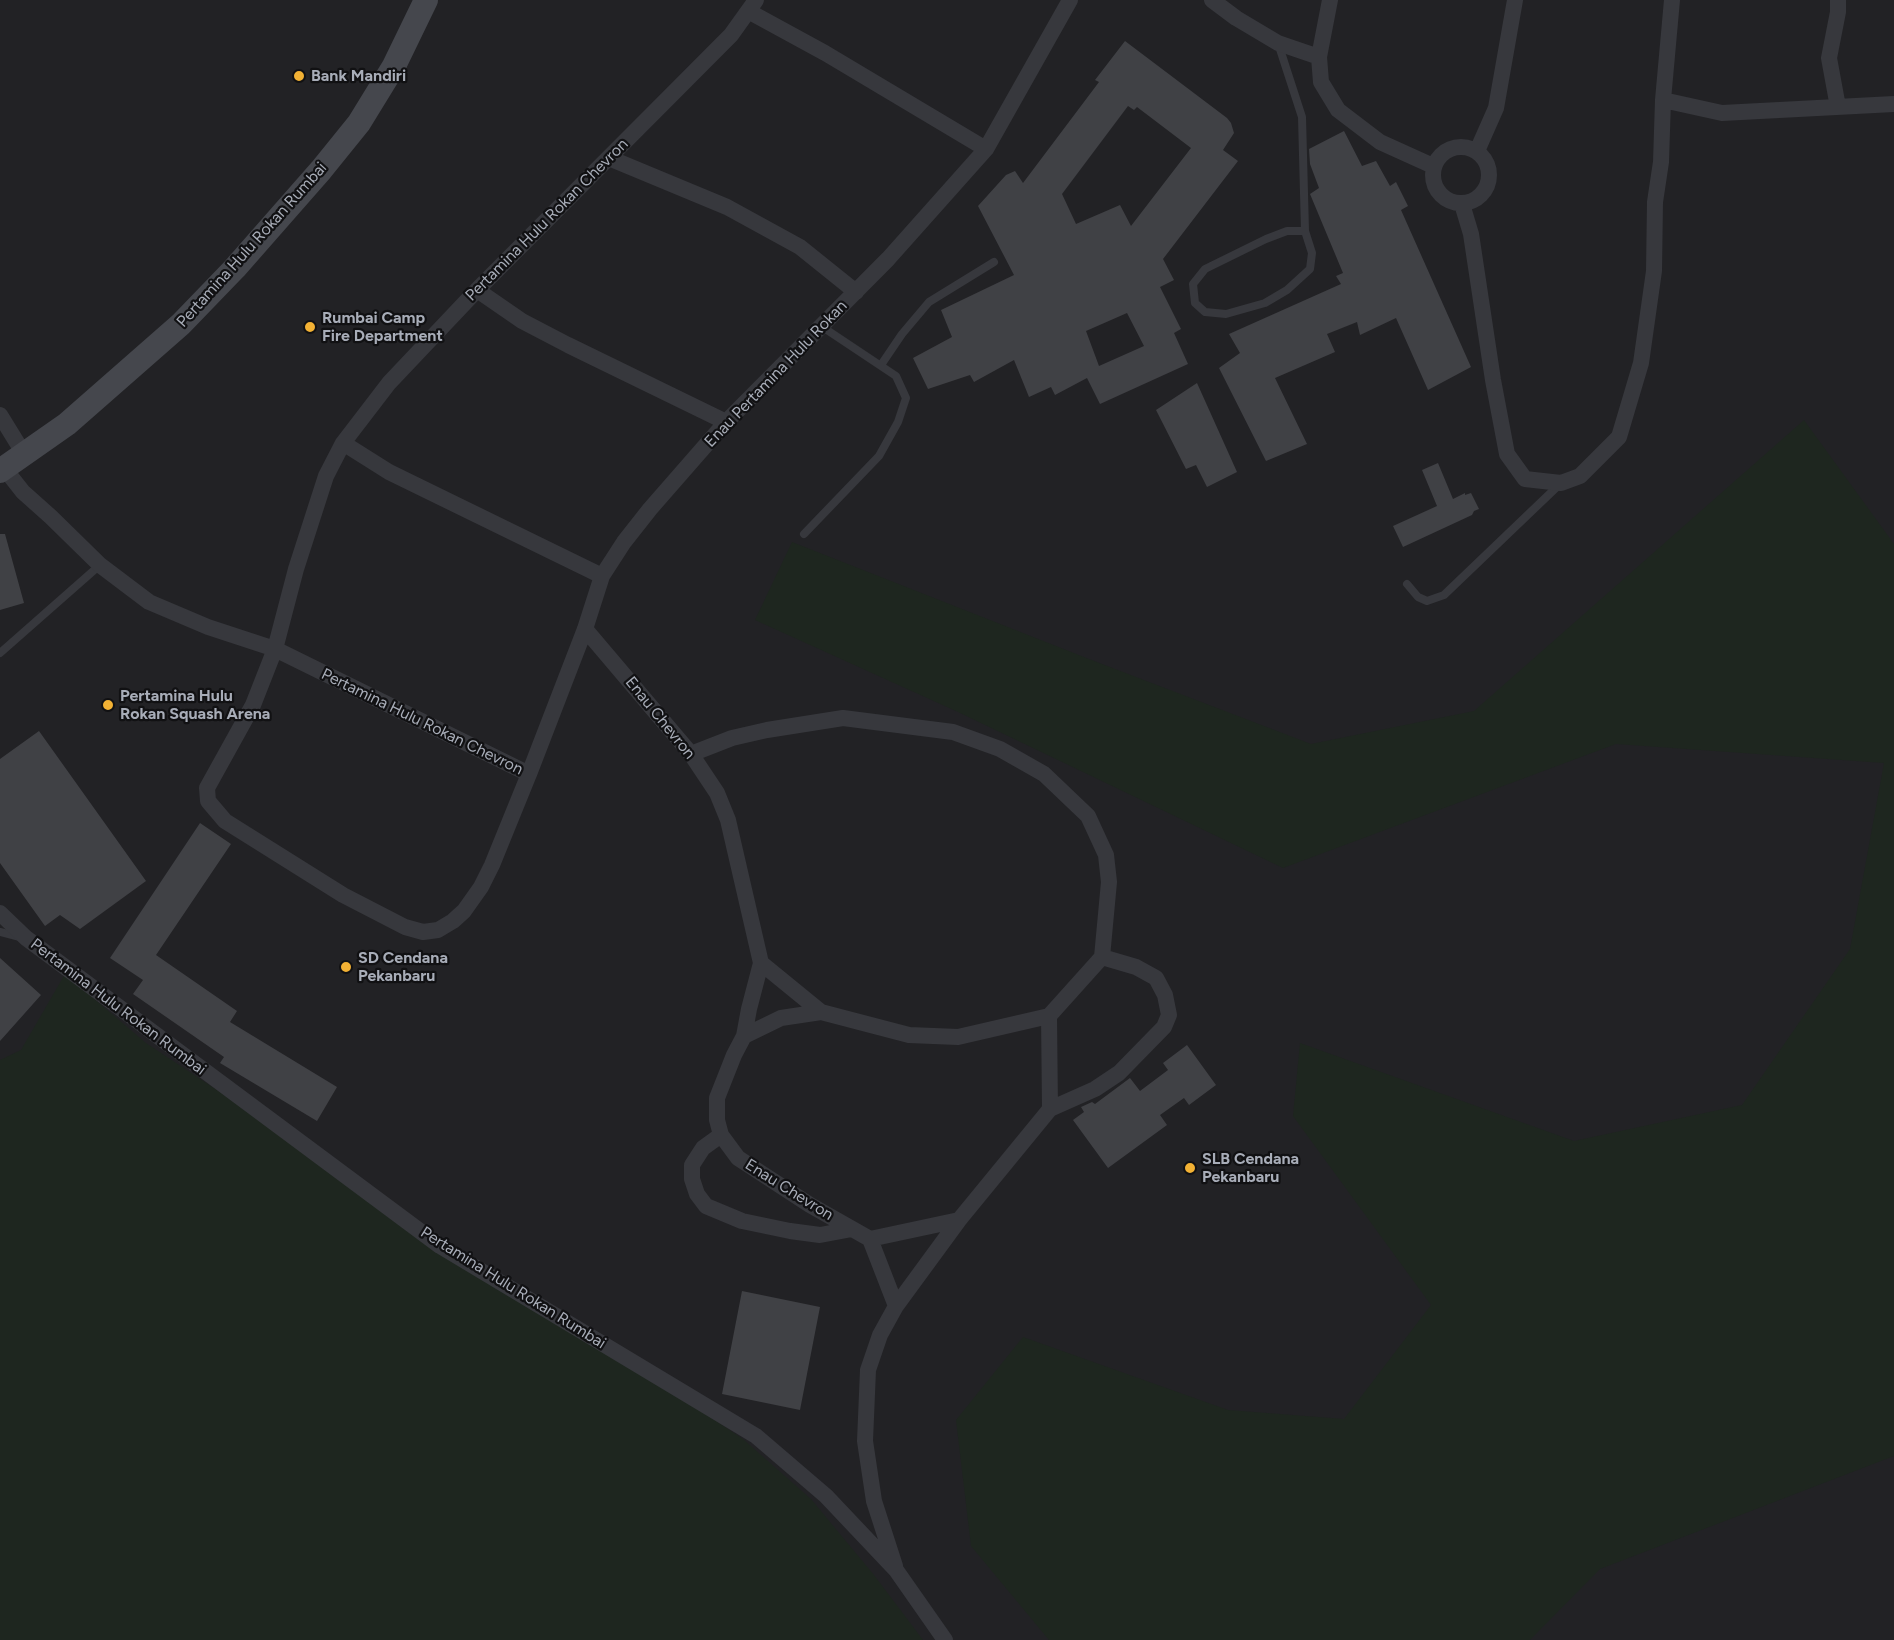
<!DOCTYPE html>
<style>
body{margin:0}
canvas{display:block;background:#161618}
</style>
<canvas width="1894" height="1640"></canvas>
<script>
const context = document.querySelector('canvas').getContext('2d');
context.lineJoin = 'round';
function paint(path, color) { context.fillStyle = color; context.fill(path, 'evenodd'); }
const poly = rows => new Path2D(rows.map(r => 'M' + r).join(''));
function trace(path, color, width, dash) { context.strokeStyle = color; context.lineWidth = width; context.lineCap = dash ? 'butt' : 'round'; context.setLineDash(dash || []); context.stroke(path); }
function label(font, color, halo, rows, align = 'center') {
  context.font = font + ' Figtree,sans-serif'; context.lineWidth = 4.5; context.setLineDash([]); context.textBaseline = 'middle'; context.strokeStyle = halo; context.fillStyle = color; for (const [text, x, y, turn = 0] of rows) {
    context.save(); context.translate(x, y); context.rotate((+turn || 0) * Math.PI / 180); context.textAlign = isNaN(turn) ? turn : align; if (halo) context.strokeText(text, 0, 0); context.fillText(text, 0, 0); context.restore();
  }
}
paint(poly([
 [0,0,1894,0,1894,1640,0,1640]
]), '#222225');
paint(poly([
 [1804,420,1894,544,1894,1456,1600,1569,1530,1640,1049,1640,971,1546,956,1420,1023,1337,1228,1410,1344,1419,1431,1305,1293,1116,1300,1043,1574,1141,1742,1105,1850,949,1884,763,1616,744,1283,868,958,712,755,620,792,542,1089,659,1311,744,1474,711],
 [65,974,146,1043,743,1439,811,1499,874,1575,923,1640,0,1640,0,1060,21,1050]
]), '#1e261f');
paint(poly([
 [1125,41,1227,118,1231,123,1234,133,1223,150,1238,161,1163,259,1174,280,1160,287,1181,329,1174,333,1188,364,1100,404,1087,378,1055,395,1051,387,1029,397,1014,360,974,382,970,375,928,389,913,358,952,337,941,310,1014,275,978,206,1006,175,1015,171,1023,183,1099,82,1095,80],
 [1128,106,1134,110,1137,107,1191,148,1131,226,1120,205,1076,224,1062,194],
 [1127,313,1144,346,1099,366,1086,331],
 [1344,131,1362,166,1376,161,1390,186,1396,182,1408,206,1401,210,1471,367,1428,390,1396,318,1360,335,1357,322,1327,334,1335,352,1275,378,1307,444,1266,461,1219,368,1240,353,1229,334,1341,284,1336,276,1343,273,1310,194,1319,188,1310,164,1309,149],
 [1197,383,1237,472,1207,487,1196,465,1186,469,1156,410],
 [1438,463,1453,499,1465,493,1465,495,1471,493,1479,509,1474,511,1472,515,1403,547,1393,526,1437,506,1422,470],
 [0,534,5,534,24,603,0,610],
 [39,731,146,881,80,929,60,915,45,926,0,863,0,759],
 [200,823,231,844,156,955,237,1011,230,1022,337,1087,317,1121,220,1063,224,1057,133,994,143,980,110,958],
 [0,958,41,995,0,1041],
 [1187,1045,1216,1085,1189,1105,1184,1098,1160,1115,1167,1125,1108,1168,1073,1120,1084,1112,1081,1107,1092,1102,1095,1104,1130,1078,1140,1091,1168,1070,1163,1063],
 [742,1291,820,1307,800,1410,722,1394]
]), '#404145');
trace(poly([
 [1278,43,1302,117,1305,231,1312,253,1310,269,1287,290,1265,303,1226,314,1205,312,1195,303,1193,284,1205,269,1266,239,1287,231,1305,231],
 [881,365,902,334,929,302,994,262],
 [804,534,879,456,898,422,906,398,896,376,821,326],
 [1407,584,1418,597,1427,601,1444,595,1561,483],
 [0,653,100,565],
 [0,932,20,937]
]), '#37383d', 8);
trace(poly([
 [1212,0,1236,18,1278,43,1319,57],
 [1330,0,1319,57,1321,82,1338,110,1380,142,1433,166],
 [748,11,825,53,986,149],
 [1663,100,1722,113,1894,104],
 [1838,107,1829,58,1838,12,1838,0],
 '1433 175a28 28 0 1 1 56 0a28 28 0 1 1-56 0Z',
 [1477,151,1496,108,1515,0],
 [609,158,727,207,800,247,856,292],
 [1462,204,1471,234,1493,380,1507,454,1525,479,1561,483,1580,476,1619,437,1641,363,1654,271,1655,202,1661,162,1663,100,1672,0],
 [477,290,522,321,568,345,726,422],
 [0,415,24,454],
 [343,443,389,472,602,576],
 [4,468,23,492,51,517,100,565,149,602,208,627,275,649,529,774,492,865,481,887,464,911,453,921,438,930,423,932,405,927,343,895,225,821,208,801,207,788,253,705,275,649,296,569,326,476,343,443,389,383,477,290,731,35,756,0],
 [585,629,691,754,717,793,728,820,761,963,749,1009,744,1036,734,1055,717,1098,717,1120,721,1135,738,1158,810,1205,870,1239,896,1306,880,1335,868,1370,865,1441,874,1501,895,1566],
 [691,754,732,738,767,730,843,718,953,732,1000,749,1044,774,1088,816,1106,855,1109,882,1102,957,1049,1016,958,1037,909,1035,821,1012,781,1018,744,1036],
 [529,774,585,629,602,576,624,542,650,509,726,422,888,259,986,149,1070,0],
 [0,913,26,938,440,1246,756,1436,826,1496,896,1570,945,1640],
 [761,963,821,1012],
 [1049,1016,1050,1109],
 [721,1135,703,1148,692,1165,692,1179,697,1194,706,1206,742,1221,790,1231,820,1235,852,1229],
 [870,1239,959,1220],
 [896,1306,959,1220,1050,1109,1095,1089,1119,1073,1164,1027,1169,1015,1165,995,1156,978,1136,967,1102,957]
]), '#37383d', 16);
trace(poly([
 [0,471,67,424,181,324,235,268,321,170,359,123,394,66,426,0]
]), '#45474d', 24);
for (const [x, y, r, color] of [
 [299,76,6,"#f2b134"],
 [310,327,6,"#f2b134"],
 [108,705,6,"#f2b134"],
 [346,967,6,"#f2b134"],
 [1190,1168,6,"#f2b134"]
]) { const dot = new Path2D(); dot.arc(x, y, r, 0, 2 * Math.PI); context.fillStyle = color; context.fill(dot); trace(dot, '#111113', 2); }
label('bold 16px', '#a8adb8', '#111113', [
 ["Bank Mandiri",311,76],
 ["Rumbai Camp",322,318],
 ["Fire Department",322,336],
 ["Pertamina Hulu",120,696],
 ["Rokan Squash Arena",120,714],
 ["SD Cendana",358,958],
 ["Pekanbaru",358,976],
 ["SLB Cendana",1202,1159],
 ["Pekanbaru",1202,1177]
], 'left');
label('16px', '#a8adb8', '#111113', [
 ["Pertamina Hulu Rokan Chevron",547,220,-45],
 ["Pertamina Hulu Rokan Rumbai",252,245,-48],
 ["Enau Pertamina Hulu Rokan",776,374,-46],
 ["Enau Chevron",660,718,51],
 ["Pertamina Hulu Rokan Chevron",422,722,26],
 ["Pertamina Hulu Rokan Rumbai",118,1007,37],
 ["Enau Chevron",789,1190,32],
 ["Pertamina Hulu Rokan Rumbai",513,1288,32]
]);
</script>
